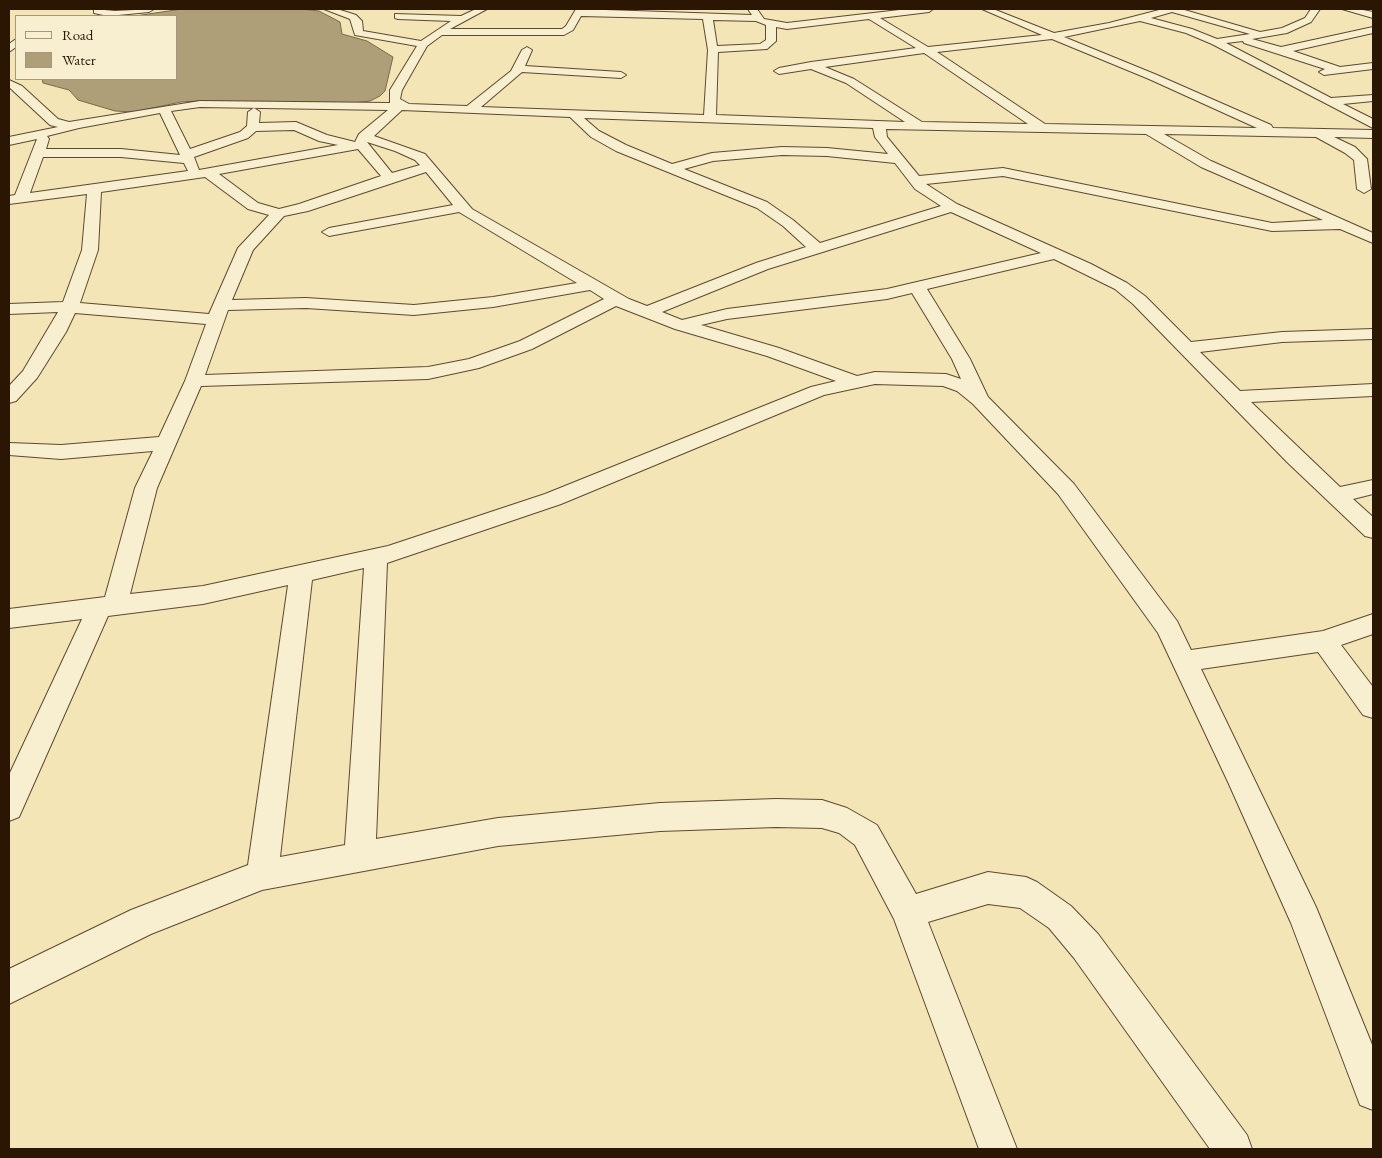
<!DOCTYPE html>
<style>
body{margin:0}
#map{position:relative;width:1382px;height:1158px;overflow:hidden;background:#f4e5b6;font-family:"EB Garamond",serif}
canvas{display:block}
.frame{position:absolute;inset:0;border:10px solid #2a1602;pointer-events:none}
.legend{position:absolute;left:15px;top:15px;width:162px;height:65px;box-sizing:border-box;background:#f8eed0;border:1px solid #a6987e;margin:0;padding:6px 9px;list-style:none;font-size:15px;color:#2a1602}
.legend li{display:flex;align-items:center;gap:10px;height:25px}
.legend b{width:25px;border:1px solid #a6987e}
</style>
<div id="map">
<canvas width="1382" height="1158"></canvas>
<div class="frame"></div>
<ul class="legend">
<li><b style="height:6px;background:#f8eed0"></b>Road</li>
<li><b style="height:14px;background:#af9f79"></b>Water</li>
</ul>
</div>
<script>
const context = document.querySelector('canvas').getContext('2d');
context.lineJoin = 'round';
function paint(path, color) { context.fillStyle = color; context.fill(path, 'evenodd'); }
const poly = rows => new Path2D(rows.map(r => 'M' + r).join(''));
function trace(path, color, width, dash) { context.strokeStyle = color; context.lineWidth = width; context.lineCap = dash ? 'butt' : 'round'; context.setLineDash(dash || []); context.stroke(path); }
const water = poly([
 [182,9,300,9,319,11,340,22,342,34,367,41,393,57,385,91,380,96,370,101,353,103,197,101,181,102,133,112,115,111,78,100,69,90,43,83,42,79,176,79,176,16,135,16,182,9]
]);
paint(water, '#af9f79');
trace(water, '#7a6849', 1);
const street = poly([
 [94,9,115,11,154,9,149,12,108,16,94,13,94,9],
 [324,9,337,9,356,15,362,21,363,31,421,41,451,21,398,19,395,18,395,14,461,16,476,9,487,9,450,29,562,29,566,26,576,9,752,15,748,9,757,9,764,19,787,23,908,9,933,9,929,12,880,18,928,47,1042,35,982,9,993,9,1054,33,1109,23,1163,9,1181,9,1260,32,1282,28,1305,18,1311,9,1320,9,1311,22,1287,33,1252,39,1281,47,1373,27,1373,33,1293,51,1340,67,1373,63,1373,69,1324,75,1319,72,1325,69,1244,43,1243,41,1226,43,1331,98,1373,95,1373,101,1343,104,1373,119,1373,128,1212,44,1186,33,1140,21,1064,37,1157,75,1271,125,1273,128,1373,130,1373,138,1334,137,1355,147,1367,159,1371,189,1364,193,1357,189,1354,160,1345,153,1316,137,1164,134,1211,161,1373,233,1373,243,1340,229,1272,231,1003,176,926,184,957,204,1091,264,1127,283,1145,296,1191,342,1282,332,1373,329,1373,339,1282,342,1200,352,1240,391,1373,384,1373,396,1251,402,1340,487,1373,480,1373,494,1353,499,1373,517,1373,538,1365,536,1287,462,1133,304,1115,289,1054,259,927,289,970,359,988,397,1074,484,1177,621,1191,650,1323,631,1373,614,1373,634,1341,645,1373,687,1373,718,1363,715,1318,652,1201,669,1316,907,1373,1047,1373,1110,1360,1105,1291,923,1228,782,1158,633,1058,494,973,404,957,391,943,386,875,384,824,395,561,504,387,563,376,839,498,818,660,803,776,799,822,800,847,808,877,825,916,894,988,872,1026,877,1037,882,1071,906,1098,934,1247,1135,1252,1149,1210,1149,1074,958,1049,928,1020,908,988,904,928,922,1017,1149,979,1149,894,919,855,845,839,833,822,828,776,827,660,831,498,846,262,890,151,934,9,1004,9,969,131,910,248,865,288,585,203,604,108,616,19,817,9,821,9,775,82,619,9,628,9,609,105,597,135,488,153,451,61,459,9,455,9,443,61,445,159,437,185,381,206,324,75,313,66,332,37,378,16,401,9,403,9,386,23,371,58,312,9,314,9,304,63,302,82,250,87,194,9,204,9,196,15,195,37,139,9,145,9,137,58,127,50,125,9,87,9,80,22,86,58,119,69,122,200,101,390,103,390,90,417,46,355,35,350,19,324,9],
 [1172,12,1250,34,1217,39,1192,29,1151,18,1172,12],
 [581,16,703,19,708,50,704,115,481,107,522,72,621,78,626,75,621,72,525,66,532,50,527,47,522,50,511,71,467,106,409,104,400,99,402,90,427,46,442,35,564,35,573,30,581,16],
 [869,19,916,48,811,62,779,68,774,71,779,74,811,69,846,83,905,122,716,115,718,52,767,49,776,41,776,27,787,29,869,19],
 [713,20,756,21,766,25,766,40,760,44,717,46,713,20],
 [1052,39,1149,79,1257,128,1045,124,937,52,1052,39],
 [924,53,927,55,1028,124,922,122,854,79,825,67,924,53],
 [200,107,388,110,359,134,355,142,327,135,296,122,259,123,260,112,254,108,248,112,247,126,240,132,190,149,171,111,200,107],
 [402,110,570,117,591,137,616,151,757,208,783,226,806,247,756,263,647,306,629,299,472,209,425,154,374,136,402,110],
 [160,113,180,155,121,149,46,149,49,139,47,136,79,128,160,113],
 [584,118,873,128,875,137,888,154,827,148,782,147,712,153,672,164,626,145,599,131,584,118],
 [886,129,1146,134,1201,167,1323,220,1272,223,1003,168,919,176,887,137,886,129],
 [294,130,319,141,338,145,199,170,194,157,248,138,256,131,294,130],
 [367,142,395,151,415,160,420,165,392,173,367,142],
 [358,149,381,176,299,204,279,209,258,203,219,174,358,149],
 [782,155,827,156,895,163,915,189,941,206,820,243,793,220,767,202,684,169,713,161,782,155],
 [43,157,121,157,184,163,188,171,30,193,43,157],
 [426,172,453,205,329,228,322,232,329,236,459,212,577,283,493,297,414,305,306,298,232,300,253,250,284,216,308,211,426,172],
 [205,177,248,209,269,215,238,248,209,314,80,303,98,250,101,192,205,177],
 [951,212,1041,253,887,289,727,309,682,320,662,312,768,269,951,212],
 [590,290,604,299,520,341,469,359,428,367,205,375,228,310,306,308,414,315,493,307,590,290],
 [912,293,952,359,961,379,946,374,875,372,857,376,779,348,701,325,727,319,887,299,912,293],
 [616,306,675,329,767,356,836,381,811,387,545,494,388,546,203,586,130,594,157,488,201,386,428,379,479,368,532,349,616,306],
 [364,568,345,845,280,857,312,580,364,568],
 [1342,9,1358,9,1373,12,1373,18,1342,9],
 [16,39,16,47,9,52,9,44,16,39]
]);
trace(street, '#5c4a2f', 2);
paint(street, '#f8eed0');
</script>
